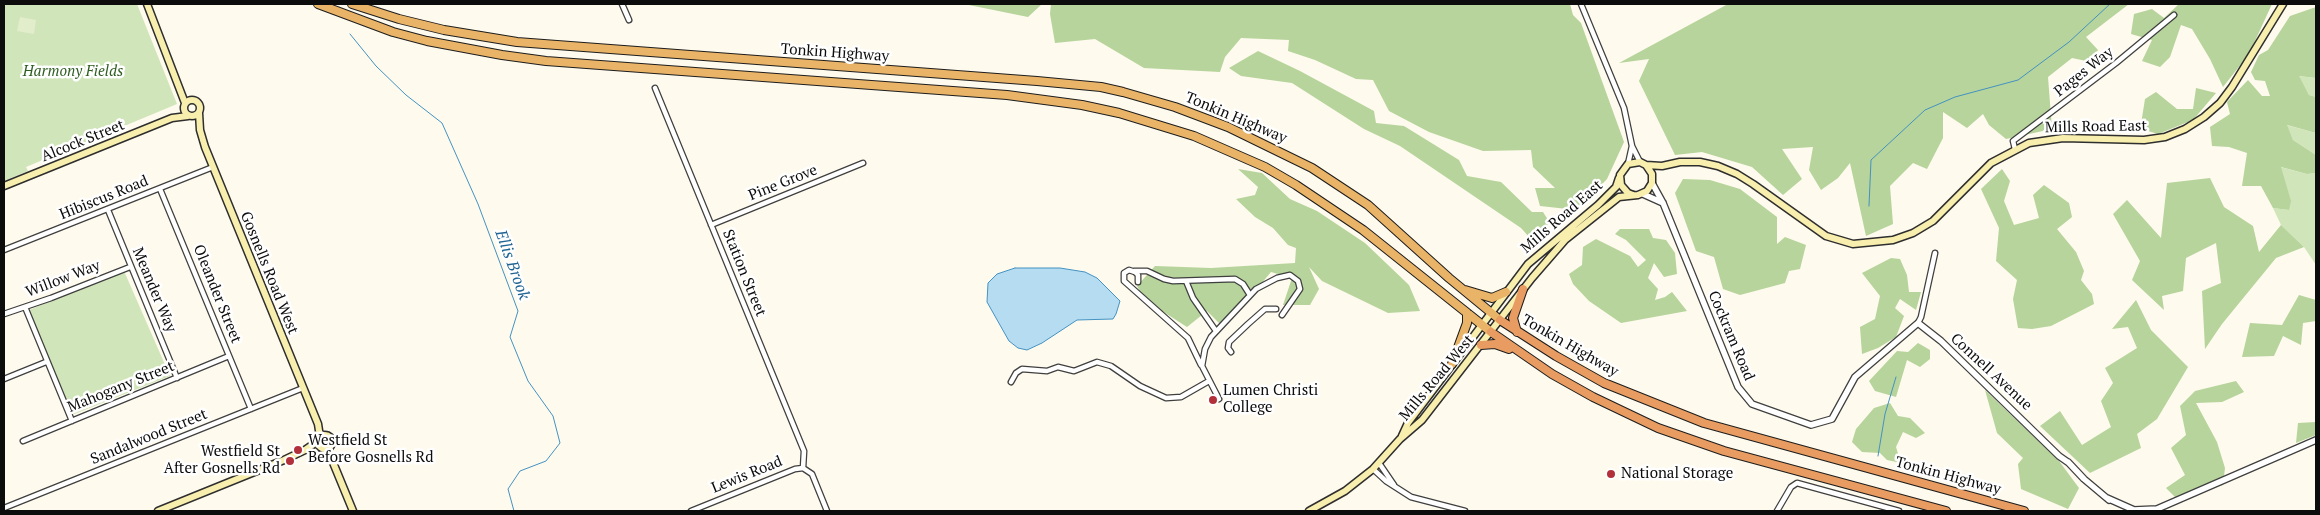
<!DOCTYPE html>
<style>
body{margin:0}
#map{position:relative;width:2320px;height:515px;overflow:hidden;background:#fefaed;font-family:"PT Serif",serif}
canvas{display:block}
.frame{position:absolute;inset:0;border:5px solid #0c0c0c;pointer-events:none}
</style>
<div id="map">
<canvas width="2320" height="515"></canvas>
<div class="frame"></div>
</div>
<script>
const context = document.querySelector('canvas').getContext('2d');
context.lineJoin = 'round';
function paint(path, color) { context.fillStyle = color; context.fill(path, 'evenodd'); }
const poly = rows => new Path2D(rows.map(r => 'M' + r).join(''));
function trace(path, color, width, dash) { context.strokeStyle = color; context.lineWidth = width; context.lineCap = dash ? 'butt' : 'round'; context.setLineDash(dash || []); context.stroke(path); }
function label(font, color, halo, rows, align = 'center') {
  context.font = font + ' "PT Serif",serif'; context.lineWidth = 5; context.setLineDash([]); context.textBaseline = 'middle'; context.strokeStyle = halo; context.fillStyle = color; for (const [text, x, y, turn = 0] of rows) {
    context.save(); context.translate(x, y); context.rotate((+turn || 0) * Math.PI / 180); context.textAlign = isNaN(turn) ? turn : align; if (halo) context.strokeText(text, 0, 0); context.fillText(text, 0, 0); context.restore();
  }
}
paint(poly([
 [4,4,137,4,177,104,26,167,28,171,4,181],
 [2298,76,2316,78,2316,97,2309,95],
 [2286,125,2316,133,2316,155,2293,140],
 [2280,167,2307,174,2316,173,2316,265,2304,247,2281,225,2273,208,2289,210],
 [124,271,170,376,72,415,29,310]
]), '#d1e5ba');
paint(poly([
 [964,4,1042,4,1028,17],
 [1051,4,1570,4,1573,15,1581,23,1624,142,1607,179,1577,210,1540,206,1535,188,1555,188,1533,167,1531,150,1483,151,1429,132,1389,111,1373,80,1356,79,1315,60,1288,51,1289,40,1241,38,1225,57,1220,72,1144,68,1095,39,1055,43,1050,14],
 [1728,4,2129,4,2086,37,2098,50,2091,62,2072,58,2048,77,2052,129,2006,139,1989,125,1983,114,1967,128,1943,112,1943,138,1927,169,1913,163,1890,186,1893,224,1866,236,1850,163,1838,178,1821,190,1809,170,1813,147,1782,149,1802,179,1783,195,1752,167,1702,152,1675,155,1639,81,1649,59,1619,63],
 [2179,4,2272,4,2249,54,2223,87,2210,59,2192,29,2181,25,2170,57,2160,67,2142,61,2152,40,2131,34,2134,14,2152,9,2164,18],
 [2316,7,2316,78,2299,76,2309,95,2316,97,2316,133,2287,125,2293,140,2316,155,2316,173,2307,174,2281,167,2291,201,2289,210,2273,208,2261,186,2242,186,2247,153,2229,147,2212,146,2210,127,2230,114,2227,102,2248,80,2262,96,2270,96,2265,81,2255,80,2251,72,2259,55,2268,50,2290,16],
 [1258,51,1300,71,1374,111,1376,123,1404,126,1459,160,1467,176,1501,182,1532,212,1543,212,1550,223,1530,238,1521,228,1400,146,1364,129,1292,83,1241,76,1229,68],
 [2196,88,2216,93,2193,120,2158,134,2148,131,2141,124,2145,99,2156,92,2177,109,2193,109],
 [1238,169,1262,173,1290,199,1317,211,1365,243,1409,285,1420,311,1388,313,1322,281,1309,267,1319,289,1310,305,1283,305,1292,278,1271,272,1224,328,1207,311,1187,327,1145,300,1137,286,1155,266,1211,268,1295,263,1296,248,1288,245,1273,228,1255,217,1236,199,1255,195,1258,187],
 [2002,169,2010,181,2004,201,2014,225,2039,218,2033,195,2044,185,2069,203,2072,217,2057,229,2076,252,2084,271,2081,280,2092,294,2094,304,2051,326,2032,329,2018,328,2013,299,2017,280,1996,261,1999,228,1981,189],
 [2210,178,2224,207,2253,226,2259,252,2281,225,2304,247,2276,258,2222,324,2205,349,2202,291,2221,283,2216,243,2186,258,2183,291,2162,296,2164,310,2132,280,2140,261,2113,214,2127,200,2161,238,2167,183],
 [1683,179,1710,180,1740,189,1777,217,1777,244,1785,237,1806,245,1800,269,1789,271,1785,283,1740,295,1723,289,1714,257,1696,251,1675,193],
 [1620,229,1649,229,1653,238,1666,240,1675,253,1677,274,1664,277,1654,263,1648,278,1658,289,1655,300,1665,297,1672,292,1687,311,1621,323,1589,301,1573,284,1569,274,1582,265,1583,247,1596,239,1630,256,1638,267,1646,260,1626,240,1615,234],
 [1891,258,1900,259,1907,275,1909,292,1921,292,1916,310,1900,299,1895,308,1904,316,1896,337,1878,348,1862,354,1860,327,1875,319,1880,296,1862,273],
 [2299,295,2316,300,2316,321,2303,323,2301,345,2283,336,2274,356,2242,357,2250,323,2282,325],
 [2136,300,2151,330,2188,367,2157,419,2137,434,2141,448,2090,473,2040,426,2060,411,2082,445,2111,427,2101,401,2113,383,2105,368,2137,348,2128,327,2112,329],
 [1918,343,1930,350,1930,359,1920,367,1907,360,1896,397,1875,391,1869,381,1897,351,1908,352],
 [2236,381,2244,392,2222,402,2196,403,2217,442,2225,468,2223,485,2176,498,2166,488,2185,475,2171,448,2186,435,2180,406,2195,391],
 [1985,390,2059,461,2079,488,2068,509,2021,489,2018,464,2023,458,1997,433],
 [1890,403,1898,416,1910,418,1925,433,1916,438,1903,432,1896,447,1901,463,1887,460,1880,453,1862,452,1852,442,1856,429,1874,408],
 [2316,422,2316,435,2296,443,2298,423]
]), '#b6d49b');
paint(poly([
 [20,17,36,20,34,34,17,31]
]), '#e2edcb');
const water = poly([
 [1015,268,1060,268,1085,272,1097,278,1120,301,1116,314,1113,319,1077,320,1042,343,1027,350,1018,348,1009,341,987,302,988,283,997,274,1015,268]
]);
paint(water, '#b6dcf1');
trace(water, '#4392c2', 1);
trace(poly([
 [350,34,376,66,406,95,442,123,478,204,518,311,510,337,528,381,553,416,560,443,546,461,520,471,508,489,514,511],
 [1869,206,1871,160,1925,110,1955,97,2018,80,2069,42,2110,4],
 [1878,456,1885,414,1896,377]
]), '#4392c2', 1);
const minor = poly([
 [622,4,629,20],
 [1581,4,1624,108,1632,146,1640,162],
 [655,88,804,451,803,468],
 [2015,149,2013,141,2116,63,2174,15],
 [1628,164,1632,146],
 [160,189,251,409],
 [108,210,177,378],
 [711,225,863,163],
 [4,250,213,167],
 [1134,271,1147,271,1164,279,1173,281,1235,279,1243,284,1250,295],
 [1186,281,1193,298,1216,331],
 [1138,282,1138,275,1135,272,1129,270,1124,273,1124,281,1188,338,1201,365],
 [25,307,72,421],
 [4,314,51,298,130,267],
 [1918,323,1921,317,1935,253],
 [1231,352,1228,348,1229,342,1248,324,1265,309,1276,309],
 [4,379,46,362],
 [1011,382,1016,373,1022,369,1047,371,1058,367,1074,371,1097,362,1111,366,1140,386,1166,398,1181,397,1209,381],
 [1219,399,1202,366,1205,349,1211,337,1256,289,1277,278,1290,275,1298,281,1300,289,1282,315],
 [23,441,229,356],
 [1379,463,1394,485],
 [1373,469,1386,481,1411,497,1465,511],
 [4,508,303,388],
 [691,511,795,469,803,468,812,474,827,511],
 [1777,511,1791,487,1797,483,1899,511]
]);
const tertiary = poly([
 [1652,183,1663,203,1738,387,1752,404,1811,425,1832,419,1855,377,1918,323,1941,341,2059,456,2069,463],
 [1643,194,1663,203],
 [2068,462,2084,479,2109,500],
 [2107,498,2134,510,2157,509,2316,440]
]);
const secondary = poly([
 [147,4,185,103],
 '184 108a8 8 0 1 1 16 0a8 8 0 1 1-16 0Z',
 [199,113,200,130,205,147,318,424,320,437],
 [1646,165,1662,166,1680,162,1700,162,1718,166,1737,174,1753,184,1826,236,1853,244,1893,240,1913,233,1933,221,1991,163,2029,143,2063,138,2144,140,2165,137,2185,129,2204,117,2220,103,2232,87,2283,4],
 [4,186,172,118,188,116],
 '318 442a7 7 0 1 1 14 0a7 7 0 1 1-14 0Z',
 [1402,436,1408,423,1528,264,1598,205,1616,187,1619,178],
 [324,449,332,460,353,511],
 [158,511,284,460,305,450,318,441],
 [1309,511,1345,491,1373,469,1400,439,1422,420,1532,278,1565,240,1619,197,1638,195,1647,191,1652,183,1652,174,1646,165,1640,162,1628,164,1620,175,1621,185,1628,193,1633,195]
]);
const trunk = poly([
 [318,4,393,32,427,41,502,55,546,61,1007,95,1082,105,1119,113,1194,136,1265,167,1296,185,1363,230,1491,332],
 [352,4,399,19,444,30,517,42,1037,81,1101,87,1123,92,1175,107,1228,127,1312,168,1368,205,1449,278,1500,320],
 [1465,290,1492,298,1506,292],
 [1452,364,1467,323,1467,313]
]);
const motorway = poly([
 [1500,320,1556,356,1604,383,1704,423,2024,511],
 [1491,332,1552,374,1593,397,1658,428,1724,451,1946,511],
 [1517,332,1513,318,1523,289],
 [1481,345,1495,344,1509,349]
]);
trace(minor, '#3f3f3f', 7);
trace(tertiary, '#3f3f3f', 8);
trace(secondary, '#2e2e2e', 9);
trace(trunk, '#1d1d1d', 10);
trace(motorway, '#1d1d1d', 10);
trace(minor, '#fff', 4.5);
trace(tertiary, '#fff', 5.5);
trace(secondary, '#f8eeae', 6);
trace(trunk, '#eab468', 8);
trace(motorway, '#e89c61', 8);
for (const [x, y, r, color] of [
 [1213,400,5,"#b13039"],
 [298,450,5,"#b13039"],
 [290,461,5,"#b13039"],
 [1611,474,5,"#b13039"]
]) { const dot = new Path2D(); dot.arc(x, y, r, 0, 2 * Math.PI); context.fillStyle = color; context.fill(dot); trace(dot, '#fff', 2); }
label('15px', '#0c0c0c', '#fff', [
 ["Tonkin Highway",835,53,4],
 ["Pages Way",2084,72,-38],
 ["Tonkin Highway",1236,118,23],
 ["Mills Road East",2096,127,-1],
 ["Alcock Street",83,141,-22],
 ["Pine Grove",783,183,-22],
 ["Hibiscus Road",104,198,-22],
 ["Mills Road East",1562,217,-41],
 ["Gosnells Road West",269,273,68],
 ["Station Street",744,273,68],
 ["Willow Way",63,279,-21],
 ["Meander Way",154,290,67],
 ["Oleander Street",217,294,68],
 ["Cockram Road",1731,336,67],
 ["Tonkin Highway",1570,346,30],
 ["Connell Avenue",1991,372,43],
 ["Mills Road West",1437,378,-50],
 ["Mahogany Street",121,387,-22],
 ["Sandalwood Street",149,437,-22],
 ["Lewis Road",747,475,-22],
 ["Tonkin Highway",1948,476,15]
]);
label('italic 15px', '#305e22', '#fff', [
 ["Harmony Fields",73,72]
]);
label('15px', '#0c0c0c', '#fff', [
 ["Lumen Christi",1223,391],
 ["College",1223,408],
 ["Westfield St",308,441],
 ["Before Gosnells Rd",308,458],
 ["Westfield St",280,452,"right"],
 ["After Gosnells Rd",280,469,"right"],
 ["National Storage",1621,474]
], 'left');
label('italic 16px', '#206494', '#fff', [
 ["Ellis Brook",512,265,70]
]);
</script>
